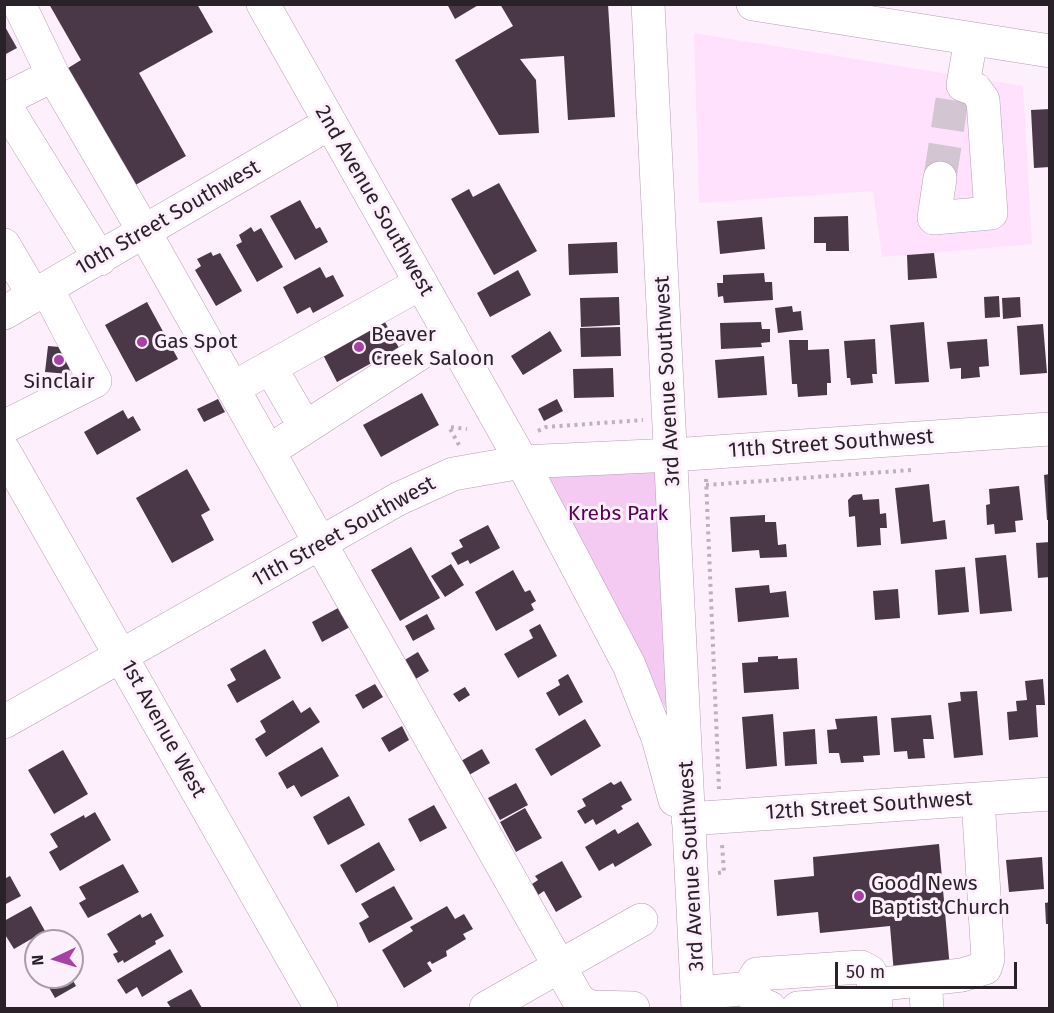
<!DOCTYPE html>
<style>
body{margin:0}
#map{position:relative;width:1054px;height:1013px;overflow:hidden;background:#fdeffc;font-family:"Fira Sans",sans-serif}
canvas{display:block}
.frame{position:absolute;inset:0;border:6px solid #2a2229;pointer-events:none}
.north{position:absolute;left:24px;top:929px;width:60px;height:60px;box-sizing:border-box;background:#fdeffc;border:2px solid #a99da8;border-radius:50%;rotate:266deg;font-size:16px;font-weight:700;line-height:24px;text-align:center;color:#2a2229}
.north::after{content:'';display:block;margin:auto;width:21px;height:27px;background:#a741a5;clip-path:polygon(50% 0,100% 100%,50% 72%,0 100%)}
.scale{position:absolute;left:835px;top:962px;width:182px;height:27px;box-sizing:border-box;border:3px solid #2a2229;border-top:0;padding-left:8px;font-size:18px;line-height:21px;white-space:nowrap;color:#2a2229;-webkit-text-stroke:4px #fdeffc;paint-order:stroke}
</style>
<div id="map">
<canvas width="1054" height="1013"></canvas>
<div class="frame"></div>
<div class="north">N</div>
<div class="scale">50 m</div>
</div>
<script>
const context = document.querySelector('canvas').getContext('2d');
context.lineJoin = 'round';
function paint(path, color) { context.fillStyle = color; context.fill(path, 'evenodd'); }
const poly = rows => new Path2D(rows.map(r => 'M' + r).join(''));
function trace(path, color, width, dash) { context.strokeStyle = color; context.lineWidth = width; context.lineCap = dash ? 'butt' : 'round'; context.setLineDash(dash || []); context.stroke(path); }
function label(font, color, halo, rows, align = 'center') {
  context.font = font + ' "Fira Sans",sans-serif'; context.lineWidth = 6; context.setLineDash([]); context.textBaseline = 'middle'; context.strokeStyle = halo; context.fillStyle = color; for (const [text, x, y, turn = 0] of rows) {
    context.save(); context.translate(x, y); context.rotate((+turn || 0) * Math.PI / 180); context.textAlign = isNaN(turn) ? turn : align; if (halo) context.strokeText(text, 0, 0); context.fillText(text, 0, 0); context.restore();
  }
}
paint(poly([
 [694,33,1023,86,1032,244,882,257,873,191,699,203]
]), '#ffe1fd');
paint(poly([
 [672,455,686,743,522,462]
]), '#f5caf2');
paint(poly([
 [49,4,197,4,213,32,139,73,186,156,132,187,65,70,81,60],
 [447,4,480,4,455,19],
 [500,4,608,4,615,117,568,120,564,56,520,59,536,80,539,133,499,135,455,60,513,26],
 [4,25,17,48,4,55],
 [1050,109,1050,167,1034,168,1031,110],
 [499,183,537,251,494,275,451,199,469,189,473,197],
 [300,200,316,229,320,227,328,242,295,260,270,216],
 [848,216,849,251,826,251,826,243,814,243,814,217],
 [762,217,765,249,720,254,717,221],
 [251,227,254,232,261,228,283,267,257,282,236,245,242,242,239,235],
 [617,242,618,273,569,275,568,244],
 [211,252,213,256,220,253,242,291,216,306,195,270,201,266,197,259],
 [934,253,937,278,908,280,907,255],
 [320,267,326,278,333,275,344,296,313,313,310,307,297,314,283,287],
 [518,270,531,295,490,317,477,293],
 [764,273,765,282,772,282,773,300,724,303,723,296,718,297,717,283,723,283,723,275],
 [999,296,1000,317,985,318,984,297],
 [619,297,620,325,581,327,580,298],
 [1020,297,1021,317,1003,319,1002,298],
 [147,302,178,359,136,382,105,325],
 [792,306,793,312,801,311,803,330,778,333,775,308],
 [380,313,399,348,337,382,319,347],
 [761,322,762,329,770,329,770,342,761,343,762,347,721,349,720,323],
 [924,322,929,382,895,384,890,325],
 [1043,324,1047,373,1020,375,1017,326],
 [620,327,621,356,581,357,580,328],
 [550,331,562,351,523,375,511,356],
 [875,339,877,374,872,374,873,383,851,385,850,378,847,378,844,341],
 [987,339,989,366,979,367,980,377,961,379,961,368,950,369,947,342],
 [789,340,808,340,808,350,829,349,831,383,827,383,827,395,798,397,797,384,792,384],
 [48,346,72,348,69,374,45,372],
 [764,356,767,395,718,398,715,360],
 [613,368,614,397,574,398,573,369],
 [422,393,439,425,381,457,363,425],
 [218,399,225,412,204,422,197,409],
 [557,399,563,411,544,421,538,409],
 [123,410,128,419,133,416,141,430,97,455,84,432],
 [187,469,210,510,201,515,214,540,172,563,136,498],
 [1050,474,1050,520,1047,520,1044,475],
 [929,484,933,522,945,520,947,539,901,544,895,488],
 [1019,486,1023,520,1015,521,1016,532,995,534,994,524,987,525,986,505,990,504,989,489],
 [862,494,863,500,879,499,880,514,886,513,887,528,880,528,881,545,857,547,855,516,849,517,848,500,853,495],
 [765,515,765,522,776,522,778,545,786,544,787,557,760,558,759,550,732,552,730,517],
 [488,525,500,548,470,564,468,560,458,565,451,553,463,547,459,540],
 [1050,542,1050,577,1038,578,1036,543],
 [411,547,440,598,400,621,371,570],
 [1006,555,1012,611,980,614,975,558],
 [451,564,464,585,445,597,431,576],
 [965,567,969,612,938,615,935,570],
 [513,570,525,592,530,590,536,601,531,604,534,610,496,631,475,592],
 [769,585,770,593,786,591,789,617,738,622,735,588],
 [898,589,900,618,875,620,873,591],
 [340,607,350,627,322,642,312,622],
 [427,614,435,629,413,641,405,626],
 [540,624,557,656,518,678,504,654,533,638,529,630],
 [265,649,281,678,237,703,227,685,236,680,230,669],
 [418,652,429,671,414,680,403,661],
 [778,656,778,659,797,658,799,689,744,693,742,663,758,662,758,657],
 [568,674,583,702,559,716,546,693,560,685,558,680],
 [1043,679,1045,705,1036,705,1038,737,1009,740,1007,712,1017,711,1016,701,1027,700,1025,681],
 [375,684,383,697,363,709,355,695],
 [465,687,470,695,459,702,453,694],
 [977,691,983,755,954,758,948,703,961,701,960,692],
 [293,700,301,713,310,707,320,722,266,757,255,739,266,732,260,721],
 [773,714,777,766,746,769,742,717],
 [931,715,934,739,923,739,925,758,908,759,907,751,894,752,891,718],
 [877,716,880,755,863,756,864,762,841,763,839,753,829,753,827,730,837,729,835,719],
 [585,719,601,746,551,776,535,749],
 [402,726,409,740,389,752,381,738],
 [815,729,817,764,785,766,783,732],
 [322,747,339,776,301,797,294,785,287,789,278,773],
 [482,749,490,763,469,775,461,761],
 [63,750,88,794,54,814,28,770],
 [621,781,632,800,621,806,623,809,596,825,593,819,585,824,577,811,586,806,582,799,611,782,614,785],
 [516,783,528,805,500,820,488,798],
 [349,796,365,825,328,845,313,817],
 [434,805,447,828,420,842,408,819],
 [525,808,542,838,516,852,500,822],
 [95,812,111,840,60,871,49,852,58,847,50,834,84,815,85,818],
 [638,822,652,845,615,867,613,863,599,871,585,847,615,829,618,834],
 [379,842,395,870,356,893,340,865],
 [939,844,950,969,894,974,890,926,820,933,818,912,777,916,774,880,814,876,813,857],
 [1042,857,1044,889,1009,892,1006,860],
 [562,861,582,897,556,912,544,891,538,895,532,884,538,880,535,876],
 [123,864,139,892,88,918,79,903,86,899,79,887],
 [10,876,21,896,4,905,4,879],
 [394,886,413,919,369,943,359,923,369,917,361,904],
 [1050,902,1050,924,1046,924,1045,903],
 [31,906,45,931,14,949,4,933,4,921],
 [447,906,455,919,464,914,473,929,463,934,466,939,446,951,447,956,432,964,430,961,427,963,432,971,404,988,382,950,413,931,410,927],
 [151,913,164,936,155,941,156,944,124,963,123,960,118,963,113,954,118,952,107,934,140,914,142,918],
 [170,949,183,972,142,997,137,987,126,994,117,980],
 [43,977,71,977,76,986,55,998],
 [191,989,202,1008,171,1008,167,1002]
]), '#4a3849');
trace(poly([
 [940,178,952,100]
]), '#d3c6d2', 33, [33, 16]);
const minor = poly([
 [19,4,53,75,145,233,579,1001,591,1007,633,1008],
 [753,4,1050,51],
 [4,100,53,75],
 [4,104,100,259],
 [940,178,934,218,991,213,983,100,975,89,963,85,971,39],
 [4,245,34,296],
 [4,313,330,123],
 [270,367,305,427],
 [233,388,421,283],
 [4,427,95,381,47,289],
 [269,451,450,334],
 [4,722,398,499,453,474,522,462,672,455,1050,429],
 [688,819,1050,794],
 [925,979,927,1008],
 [697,993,752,988],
 [486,1008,641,920],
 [770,1008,756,1002,751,984,757,974,861,967,870,972,874,985],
 [798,1008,876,1002],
 [876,1008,874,985,962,975,985,968,988,959,978,799]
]);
const major = poly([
 [263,4,522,462,629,665,658,738,675,800],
 [648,4,698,1008],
 [4,451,321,1008]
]);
trace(minor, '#b59fb3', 34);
trace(major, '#b59fb3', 34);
trace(poly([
 [538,431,546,427,643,420],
 [459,445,449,427,467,429],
 [706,479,719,789],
 [706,485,912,470],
 [718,873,724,872,722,844]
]), '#bdb1bc', 4, [3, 4.5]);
trace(minor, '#fff', 33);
trace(major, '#fff', 33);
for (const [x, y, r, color] of [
 [142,342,6,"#a741a5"],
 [359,347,6,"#a741a5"],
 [59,360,6,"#a741a5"],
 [859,896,6,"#a741a5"]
]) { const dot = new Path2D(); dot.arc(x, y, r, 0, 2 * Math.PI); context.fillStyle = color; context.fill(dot); trace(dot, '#fdeffc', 2); }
label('21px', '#2a2229', '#fdeffc', [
 ["2nd Avenue Southwest",374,201,60],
 ["10th Street Southwest",168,218,-30],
 ["3rd Avenue Southwest",668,381,-93],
 ["11th Street Southwest",831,444,-4],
 ["11th Street Southwest",344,532,-29],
 ["1st Avenue West",163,729,61],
 ["12th Street Southwest",869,806,-4],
 ["3rd Avenue Southwest",692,866,-93]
]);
label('21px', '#2a2229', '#fdeffc', [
 ["Beaver",371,335],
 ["Creek Saloon",371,359],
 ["Gas Spot",154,342],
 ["Sinclair",59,382,"center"],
 ["Good News",871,884],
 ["Baptist Church",871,908]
], 'left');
label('21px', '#570056', '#fdeffc', [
 ["Krebs Park",618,514]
]);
</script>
